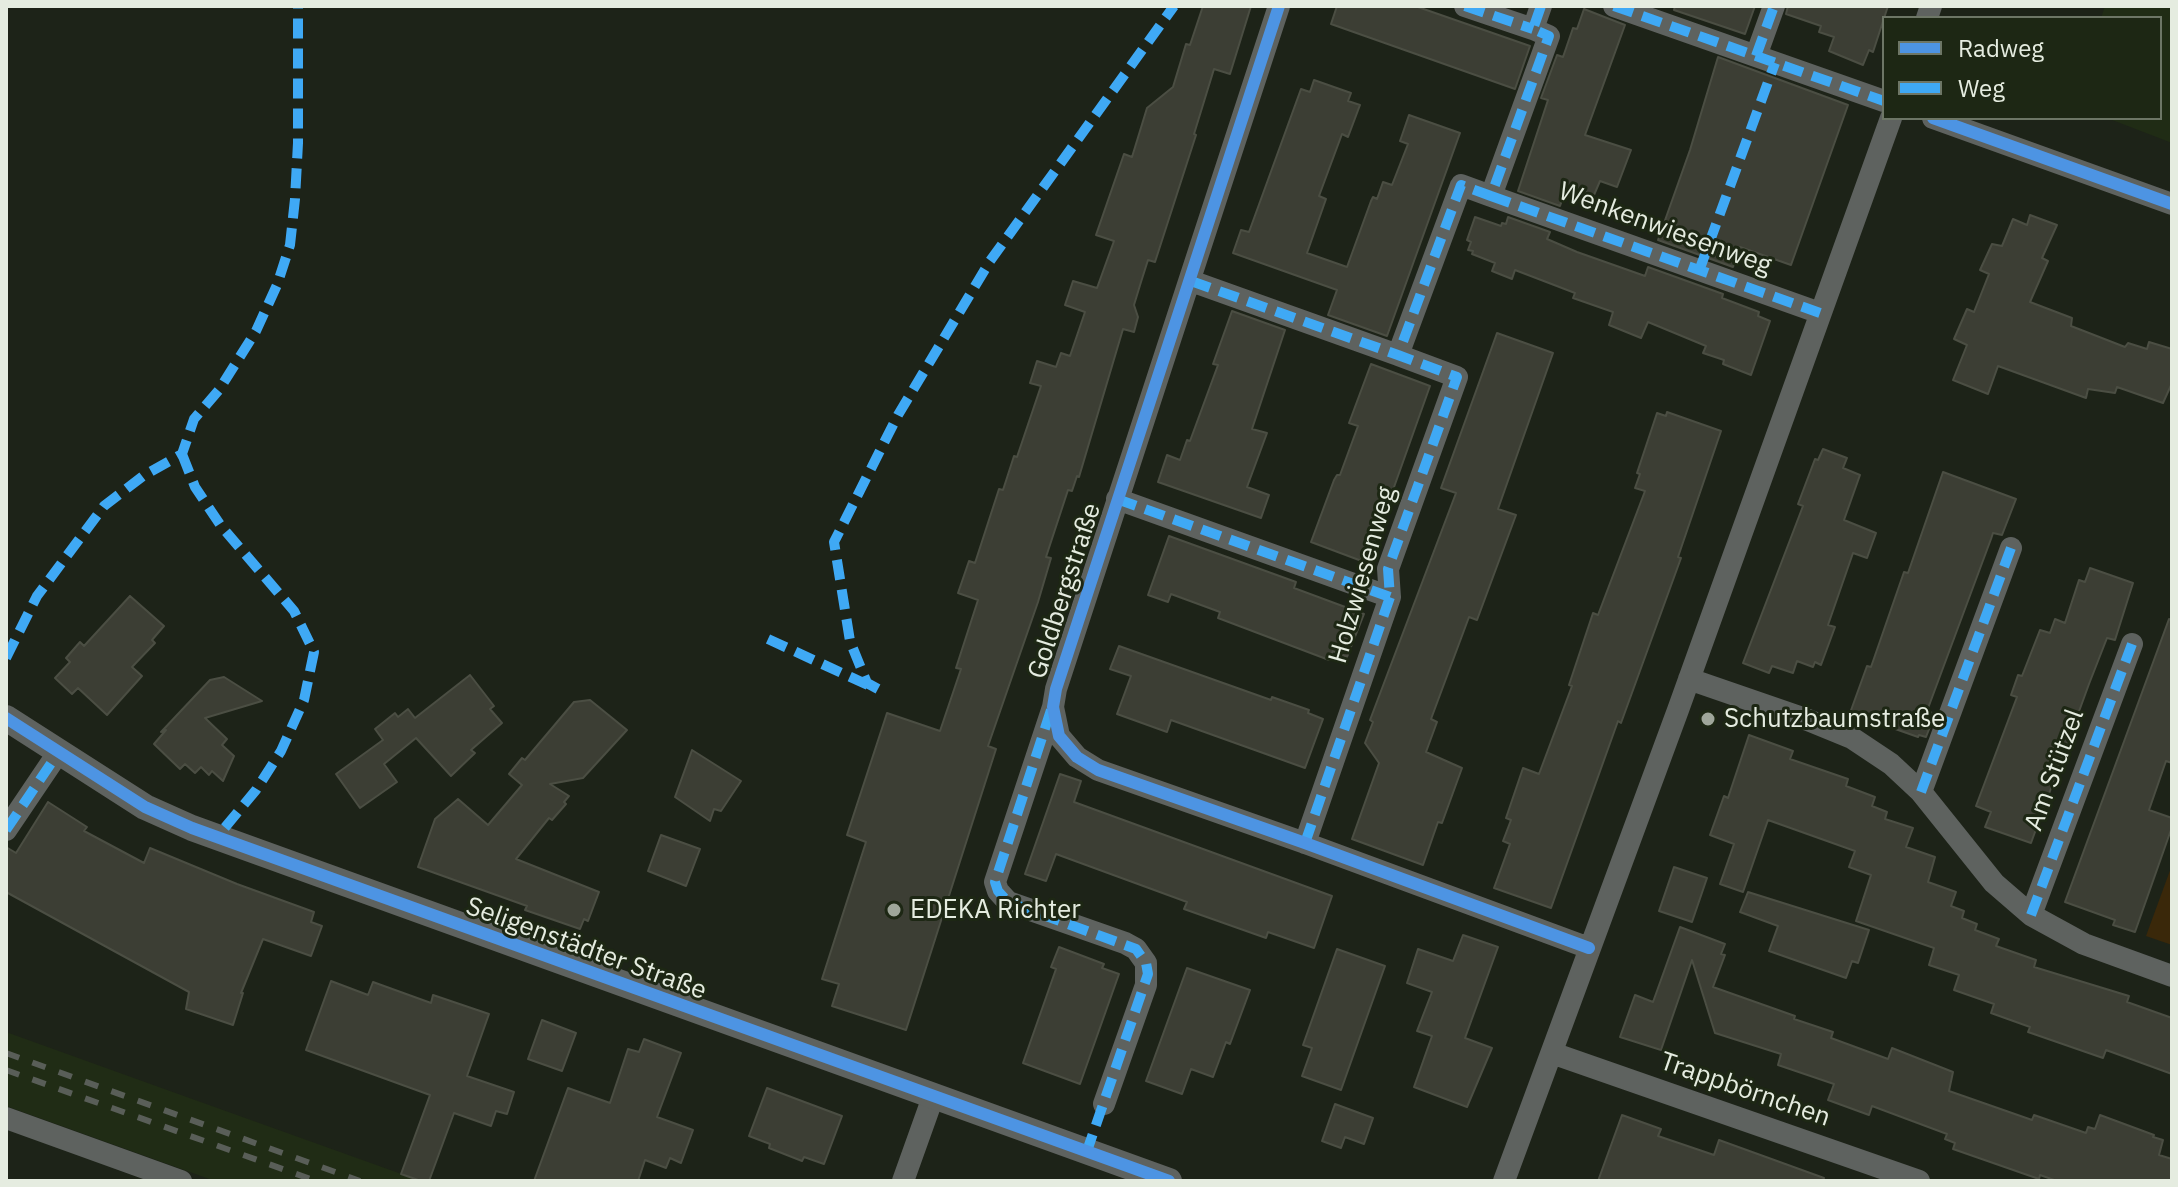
<!DOCTYPE html>
<meta charset="utf-8">
<style>
body{margin:0}
#map{position:relative;width:2178px;height:1187px;overflow:hidden;background:#1d2318;font-family:"IBM Plex Sans",sans-serif}
canvas{display:block}
.frame{position:absolute;inset:0;border:8px solid #e5ece0;pointer-events:none}
.legend{position:absolute;left:1882px;top:16px;width:280px;height:104px;box-sizing:border-box;background:#1d2714;border:2px solid #6d7666;margin:0;padding:10px 14px;list-style:none;font-size:24px;color:#e5ece0}
.legend li{display:flex;align-items:center;gap:16px;height:40px}
.legend b{width:40px;border:2px solid #6d7666}
</style>
<div id="map">
<canvas width="2178" height="1187"></canvas>
<div class="frame"></div>
<ul class="legend">
<li><b style="height:10px;background:#4d94e3"></b>Radweg</li>
<li><b style="height:10px;background:#3fa9f5"></b>Weg</li>
</ul>
</div>
<script>
const context = document.querySelector('canvas').getContext('2d');
context.lineJoin = 'round';
function paint(path, color) { context.fillStyle = color; context.fill(path, 'evenodd'); }
const poly = rows => new Path2D(rows.map(r => 'M' + r).join(''));
function trace(path, color, width, dash) { context.strokeStyle = color; context.lineWidth = width; context.lineCap = dash ? 'butt' : 'round'; context.setLineDash(dash || []); context.stroke(path); }
function label(font, color, halo, rows, align = 'center') {
  context.font = font + ' "IBM Plex Sans",sans-serif'; context.lineWidth = 6; context.setLineDash([]); context.textBaseline = 'middle'; context.strokeStyle = halo; context.fillStyle = color; for (const [text, x, y, turn = 0] of rows) {
    context.save(); context.translate(x, y); context.rotate((+turn || 0) * Math.PI / 180); context.textAlign = isNaN(turn) ? turn : align; if (halo) context.strokeText(text, 0, 0); context.fillText(text, 0, 0); context.restore();
  }
}
paint(poly([
 [2105,6,2172,6,2172,143,2107,118,2160,118,2160,18,2101,18],
 [6,1032,156,1086,421,1181,215,1181,98,1139,6,1106]
]), '#202c15');
paint(poly([
 [2172,865,2172,945,2146,936]
]), '#3a280a');
const building = poly([
 [1203,6,1251,6,1230,74,1214,69,1194,134,1196,135,1155,262,1148,260,1141,282,1134,305,1138,317,1134,332,1123,329,1079,477,1077,476,1072,491,1068,490,1046,557,1051,558,1038,602,988,746,996,749,906,1030,832,1006,839,984,822,979,866,842,847,835,887,713,940,731,961,669,956,668,978,600,958,593,969,561,975,563,999,489,1003,490,1014,456,1017,457,1041,386,1030,383,1037,361,1056,367,1061,353,1070,356,1085,312,1065,305,1073,281,1097,288,1114,241,1096,235,1124,154,1132,157,1147,108,1173,87,1186,44,1190,45,1203,6],
 [1337,6,1415,6,1530,46,1515,89,1331,24,1337,6],
 [1675,6,1755,6,1745,34,1674,10,1675,6],
 [1788,6,1888,6,1873,52,1869,50,1863,65,1829,51,1834,37,1819,32,1821,26,1786,14,1788,6],
 [1584,9,1625,25,1585,135,1631,150,1617,187,1600,181,1594,195,1567,186,1560,206,1518,191,1548,100,1541,98,1557,55,1563,57,1573,28,1577,29,1584,9],
 [1718,57,1848,105,1791,265,1740,247,1733,267,1658,240,1690,150,1718,57],
 [1314,80,1351,93,1348,101,1360,105,1348,137,1342,134,1319,196,1326,199,1307,253,1347,267,1371,201,1373,197,1377,199,1383,182,1392,185,1408,144,1400,141,1409,115,1460,133,1387,336,1328,315,1337,290,1233,253,1241,230,1249,232,1301,89,1310,92,1314,80],
 [2030,215,2057,225,2042,258,2048,261,2030,302,2072,318,2071,326,2125,347,2128,343,2147,349,2149,342,2172,349,2172,383,2163,403,2117,387,2115,393,2088,389,2086,398,1998,366,1988,394,1953,380,1967,345,1954,339,1967,309,1974,312,1989,274,1980,270,1992,244,2002,246,2013,219,2027,225,2030,215],
 [1475,217,1501,226,1502,223,1506,224,1508,217,1550,232,1547,239,1577,252,1645,276,1648,267,1723,294,1722,298,1759,312,1758,316,1770,321,1751,375,1723,364,1724,360,1703,353,1706,346,1648,322,1641,338,1609,325,1613,312,1573,298,1575,293,1515,270,1512,279,1492,271,1495,263,1472,254,1473,251,1468,250,1471,242,1467,240,1475,217],
 [1232,311,1285,330,1252,429,1267,433,1247,487,1269,495,1261,518,1158,482,1167,455,1180,460,1187,440,1190,441,1218,365,1213,364,1232,311],
 [1497,333,1553,353,1498,509,1516,515,1477,620,1469,617,1431,719,1437,722,1426,752,1462,768,1442,823,1438,822,1423,865,1352,839,1379,763,1365,743,1373,722,1370,720,1456,493,1441,488,1497,333],
 [1371,364,1430,386,1367,563,1311,542,1334,480,1337,475,1340,475,1358,426,1349,423,1371,364],
 [1667,412,1721,431,1678,557,1681,558,1621,723,1618,721,1551,908,1494,888,1510,844,1503,841,1511,820,1506,818,1523,768,1539,774,1572,686,1569,685,1593,613,1598,615,1645,491,1635,488,1640,474,1637,473,1657,413,1666,416,1667,412],
 [1823,449,1847,458,1843,468,1860,475,1844,520,1876,533,1867,558,1853,553,1828,625,1835,627,1821,665,1815,662,1813,667,1797,661,1793,673,1772,666,1769,673,1743,663,1803,506,1798,504,1815,459,1818,460,1823,449],
 [1943,472,2016,499,2002,535,1993,533,1991,539,1927,711,1935,714,1926,737,1919,735,1918,737,1850,713,1867,666,1871,667,1904,572,1908,573,1943,472],
 [1169,536,1296,582,1294,588,1364,614,1347,657,1333,651,1329,660,1218,618,1220,612,1171,594,1168,602,1148,595,1169,536],
 [2090,568,2133,583,2115,640,2107,638,2089,684,2031,843,1985,827,1991,812,1976,806,2017,697,2011,695,2018,675,2022,676,2040,630,2050,633,2055,619,2065,623,2079,580,2085,582,2090,568],
 [130,596,164,626,152,640,155,643,132,667,142,676,107,715,78,688,72,694,55,678,70,662,66,658,80,642,84,646,130,596],
 [2169,619,2172,620,2172,763,2166,761,2149,810,2172,818,2172,827,2135,932,2113,925,2115,920,2065,902,2169,619],
 [1119,646,1271,700,1272,697,1309,710,1308,713,1323,719,1305,768,1171,720,1167,732,1117,714,1131,676,1110,669,1119,646],
 [470,675,494,706,490,709,502,723,471,750,475,753,451,776,416,738,384,764,397,782,360,808,336,774,383,740,375,729,395,713,398,717,408,709,415,718,470,675],
 [224,677,262,701,205,718,227,739,222,745,234,756,223,781,212,771,209,775,201,767,195,773,185,764,180,769,154,744,166,730,161,732,210,680,224,677],
 [590,700,627,730,583,778,550,784,569,796,564,802,566,804,552,820,549,818,516,859,599,892,588,921,584,919,580,929,525,910,527,906,418,867,435,819,458,799,488,825,522,785,509,774,522,758,525,760,574,702,590,700],
 [1749,735,1793,751,1790,759,1848,779,1846,786,1875,797,1872,806,1887,812,1885,819,1913,828,1906,847,1935,857,1928,882,1956,892,1951,906,1964,911,1962,918,1977,924,1975,930,1999,939,1996,946,2036,960,2034,967,2129,996,2127,1002,2172,1018,2172,1074,2106,1050,2103,1058,2028,1032,2030,1027,1991,1013,1994,1004,1954,990,1959,975,1929,965,1934,948,1856,921,1871,875,1849,867,1855,851,1768,820,1743,892,1720,884,1734,844,1710,835,1724,796,1728,798,1749,735],
 [692,750,741,781,721,811,714,809,710,821,675,797,692,750],
 [1060,774,1081,781,1074,802,1332,896,1314,948,1268,932,1266,938,1184,909,1187,902,1056,854,1046,881,1025,874,1060,774],
 [48,802,87,827,84,831,144,863,150,848,237,884,314,912,311,922,322,926,311,956,263,939,241,993,243,993,233,1025,186,1009,189,992,6,892,6,847,16,853,48,802],
 [661,835,700,849,686,886,648,871,661,835],
 [1674,867,1707,878,1692,922,1659,911,1674,867],
 [1748,892,1869,930,1858,963,1852,961,1846,978,1769,951,1778,926,1740,912,1748,892],
 [1680,927,1725,944,1721,954,1725,955,1713,987,1795,1016,1794,1019,1833,1032,1831,1038,1888,1059,1892,1048,1953,1072,1949,1091,2032,1120,2034,1115,2086,1133,2088,1127,2095,1129,2100,1115,2154,1135,2153,1137,2163,1140,2159,1155,2172,1159,2172,1181,2057,1181,2040,1175,2039,1179,1953,1149,1955,1143,1945,1139,1947,1134,1872,1106,1869,1115,1828,1100,1834,1084,1778,1065,1781,1054,1715,1033,1692,960,1661,1050,1620,1037,1635,995,1653,1002,1680,927],
 [1463,935,1498,947,1465,1038,1492,1048,1467,1107,1414,1087,1432,1036,1417,1031,1432,992,1407,983,1418,949,1453,961,1463,935],
 [1059,947,1104,964,1102,968,1119,974,1080,1084,1023,1063,1056,969,1051,967,1059,947],
 [1337,949,1385,966,1341,1090,1302,1076,1312,1048,1303,1045,1337,949],
 [1187,968,1250,990,1230,1044,1226,1042,1213,1077,1191,1069,1182,1094,1146,1081,1187,968],
 [331,981,368,995,373,982,431,1003,433,995,489,1014,467,1076,514,1092,507,1114,496,1111,491,1126,454,1113,429,1181,421,1181,401,1174,430,1095,306,1050,331,981],
 [542,1020,576,1033,562,1071,528,1059,542,1020],
 [644,1039,681,1053,657,1117,693,1130,681,1163,670,1158,666,1168,645,1160,638,1181,534,1181,568,1088,610,1103,628,1049,639,1052,644,1039],
 [767,1088,842,1116,824,1164,804,1157,802,1161,769,1148,770,1144,749,1136,767,1088],
 [1335,1104,1373,1118,1364,1144,1345,1137,1341,1148,1322,1141,1335,1104],
 [1622,1115,1661,1129,1658,1136,1714,1155,1719,1140,1824,1178,1823,1181,1598,1181,1622,1115]
]);
paint(building, '#3c3e34');
trace(building, '#4b4e43', 2);
trace(poly([
 [1279,6,1056,689,1053,707,1059,736,1077,757,1098,770,1305,843,1589,948],
 [1465,6,1533,29],
 [1614,6,1884,101],
 [1927,18,1931,6],
 [1756,56,1774,6],
 [1933,118,2172,204],
 [1491,196,1820,313],
 [1191,281,1398,355],
 [1117,499,1390,597],
 [1689,679,1808,720,1852,738,1891,764,1921,792,1994,883,2031,915,2084,944,2172,976],
 [1053,707,995,882,998,891,1008,902,1125,943,1136,949,1146,963,1146,985,1104,1104],
 [1921,792,2011,548],
 [6,830,58,753],
 [1305,843,1390,597,1388,569,1457,377,1398,355,1461,185,1491,196,1549,36,1533,29,1541,6],
 [2031,915,2132,644],
 [1552,1053,1919,1181],
 [6,1118,181,1181],
 [903,1181,933,1097],
 [1504,1181,1678,710,1891,118]
]), '#5e625f', 22);
trace(poly([
 [6,718,145,807,192,828,1169,1181]
]), '#5e625f', 26);
trace(poly([
 [6,1053,360,1181],
 [6,1070,316,1181]
]), '#595e58', 6, [14, 14]);
trace(poly([
 [1465,6,1533,29],
 [1614,6,1884,101],
 [1756,56,1774,6],
 [1491,196,1820,313],
 [1699,271,1775,63],
 [1191,281,1398,355],
 [182,454,195,487,221,526,294,611,314,652,304,700,281,751,256,790,217,837],
 [1117,499,1390,597],
 [768,639,870,686],
 [6,658,37,596,104,506,143,476,182,454,194,419,219,390,256,331,277,285,290,245,295,199,298,143,298,6],
 [878,689,867,683,850,641,834,542,898,415,990,261,1174,6],
 [1051,710,995,882,998,891,1008,902,1136,949,1146,963,1148,974,1087,1151],
 [1921,792,2011,548],
 [6,830,58,753],
 [1305,843,1390,597,1388,569,1457,377,1398,355,1461,185,1491,196,1549,36,1533,29,1541,6],
 [2031,915,2132,644]
]), '#3fa9f5', 10, [20, 10]);
trace(poly([
 [1279,6,1056,689,1053,707,1059,736,1077,757,1098,770,1305,843,1589,948],
 [1933,118,2172,204],
 [6,718,145,807,192,828,1169,1181]
]), '#4d94e3', 12);
for (const [x, y, r, color] of [
 [1708,719,8,"#9fa69a"],
 [894,910,8,"#9fa69a"]
]) { const dot = new Path2D(); dot.arc(x, y, r, 0, 2 * Math.PI); context.fillStyle = color; context.fill(dot); trace(dot, '#1d2714', 3); }
label('26px', '#e5ece0', '#1d2714', [
 ["Wenkenwiesenweg",1665,229,20],
 ["Holzwiesenweg",1363,575,-74],
 ["Goldbergstraße",1065,591,-72],
 ["Am Stützel",2055,770,-70],
 ["Seligenstädter Straße",586,949,20],
 ["Trappbörnchen",1745,1090,19]
]);
label('26px', '#e5ece0', '#1d2714', [
 ["Schutzbaumstraße",1724,719],
 ["EDEKA Richter",910,910]
], 'left');
</script>
